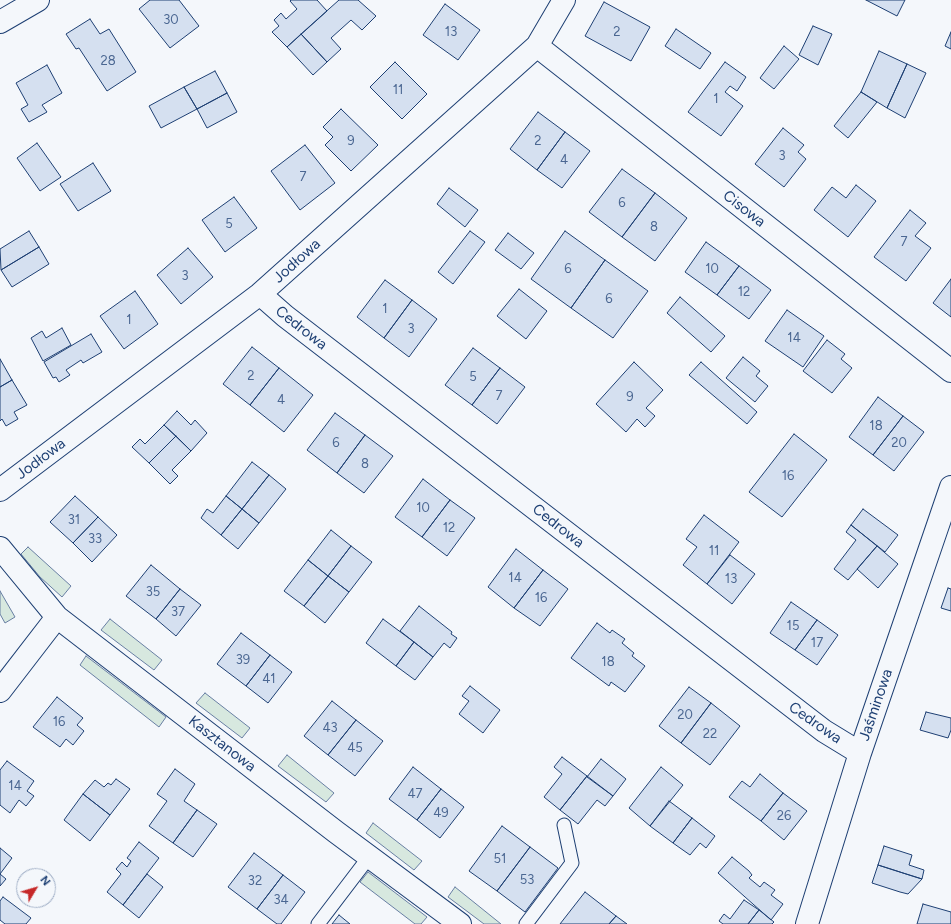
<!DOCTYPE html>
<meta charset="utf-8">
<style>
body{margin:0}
#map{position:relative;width:951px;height:924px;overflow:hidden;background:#f4f7fb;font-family:Figtree,sans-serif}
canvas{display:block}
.north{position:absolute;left:16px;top:868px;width:40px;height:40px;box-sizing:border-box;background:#f4f7fb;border:1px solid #9eadc5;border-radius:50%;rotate:52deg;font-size:11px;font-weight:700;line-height:16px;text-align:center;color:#1d3f73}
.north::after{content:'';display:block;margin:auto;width:14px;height:18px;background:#c62828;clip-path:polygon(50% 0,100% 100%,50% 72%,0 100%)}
</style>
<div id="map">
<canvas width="951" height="924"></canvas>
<div class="north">N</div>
</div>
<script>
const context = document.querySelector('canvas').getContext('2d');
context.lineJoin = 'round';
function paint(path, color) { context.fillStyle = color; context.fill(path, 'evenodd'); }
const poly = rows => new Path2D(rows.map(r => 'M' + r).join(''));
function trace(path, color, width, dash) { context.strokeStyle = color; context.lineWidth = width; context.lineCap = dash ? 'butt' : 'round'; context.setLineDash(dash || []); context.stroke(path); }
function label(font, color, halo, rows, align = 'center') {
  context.font = font + ' Figtree,sans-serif'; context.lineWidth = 3; context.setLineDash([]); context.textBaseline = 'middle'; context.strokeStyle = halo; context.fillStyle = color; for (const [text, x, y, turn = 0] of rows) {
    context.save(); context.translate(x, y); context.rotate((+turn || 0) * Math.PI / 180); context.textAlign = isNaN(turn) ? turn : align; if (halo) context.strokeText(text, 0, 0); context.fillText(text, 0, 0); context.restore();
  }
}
const green = poly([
 [28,547,71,586,62,597,40,577,21,554,28,547],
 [0,591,15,617,5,623,0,614,0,591],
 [110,619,162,660,154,670,101,630,110,619],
 [86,656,166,717,159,727,80,665,86,656],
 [205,693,250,728,242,738,196,703,205,693],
 [287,755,334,793,326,802,278,766,287,755],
 [373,823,422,861,414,870,366,833,373,823],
 [368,872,427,917,421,924,415,924,360,882,368,872],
 [455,887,501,924,484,924,448,897,455,887]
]);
paint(green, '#d7e8df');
trace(green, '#687fa3', 1);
const building = poly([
 [150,0,179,0,199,26,170,48,139,9,150,0],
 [291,0,317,0,327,11,287,47,272,32,279,26,274,20,281,13,286,19,297,9,290,1,291,0],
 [339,0,358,0,376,16,362,30,351,20,331,38,341,49,327,62,301,34,339,0],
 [866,0,905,0,897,16,866,0],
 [604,2,650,27,631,61,585,36,604,2],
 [445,4,480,30,458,60,423,35,445,4],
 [90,19,100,34,109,29,136,72,107,91,79,48,76,49,66,34,90,19],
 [813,26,832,34,818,65,799,55,813,26],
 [676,29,711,53,700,69,665,46,676,29],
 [951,32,951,49,945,46,951,32],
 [301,34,327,62,313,75,287,47,301,34],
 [784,46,799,59,774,89,760,78,784,46],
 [879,51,907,64,887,108,861,92,879,51],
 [395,62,427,94,402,119,370,87,395,62],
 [725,62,746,77,737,91,730,86,725,92,743,106,721,136,688,112,725,62],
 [907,64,926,73,905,118,887,108,907,64],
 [47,65,62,93,42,105,47,112,29,122,21,109,28,105,16,83,47,65],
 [215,71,227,93,197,109,184,87,215,71],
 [184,87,197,109,161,128,149,106,184,87],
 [861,92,877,102,848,138,834,126,861,92],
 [227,93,237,112,207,128,197,109,227,93],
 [341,109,378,145,351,171,325,145,333,137,323,127,341,109],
 [538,112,565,132,537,170,510,149,538,112],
 [783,128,804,145,798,152,806,159,784,187,755,164,783,128],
 [565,132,590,151,562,188,537,170,565,132],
 [37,143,61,177,40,191,17,158,37,143],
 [305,145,335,183,300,210,271,171,305,145],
 [93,163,111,191,78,211,60,184,93,163],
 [622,169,655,193,622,237,589,212,622,169],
 [856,185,876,201,848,237,814,210,832,187,846,198,856,185],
 [449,188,478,210,465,227,437,204,449,188],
 [655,193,687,218,655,261,622,237,655,193],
 [234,197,257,228,225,252,202,220,234,197],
 [910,210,926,223,915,236,931,248,906,281,874,257,910,210],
 [29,231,39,247,1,270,0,249,29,231],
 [470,231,485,242,453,284,438,272,470,231],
 [565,231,605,260,571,308,531,279,565,231],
 [508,233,534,253,521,269,495,250,508,233],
 [706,242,739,266,717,295,685,272,706,242],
 [39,247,49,264,12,287,1,270,39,247],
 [188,248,213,277,181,304,157,275,188,248],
 [605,260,648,291,613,338,571,308,605,260],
 [739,266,771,290,749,319,717,295,739,266],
 [951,279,951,317,933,303,951,279],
 [385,280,412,300,384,338,357,317,385,280],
 [519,289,547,311,526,339,497,316,519,289],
 [135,291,158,324,124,349,100,316,135,291],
 [680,297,725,336,711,352,667,313,680,297],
 [412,300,437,319,409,357,384,338,412,300],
 [787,310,824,336,803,367,765,341,787,310],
 [62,328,71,345,43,361,31,338,42,331,46,338,62,328],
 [91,334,102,352,83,363,81,360,66,370,70,375,59,382,56,377,53,378,44,362,91,334],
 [827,340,845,354,841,359,852,368,832,393,803,371,827,340],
 [252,347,279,368,250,405,223,384,252,347],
 [473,348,500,368,472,405,445,385,473,348],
 [743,357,760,371,756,376,768,386,755,402,726,378,743,357],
 [0,359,12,380,0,387,0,359],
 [634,362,663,390,646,408,655,416,645,427,637,419,626,432,596,404,634,362],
 [701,362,757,412,747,424,689,375,701,362],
 [279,368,313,395,284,432,250,405,279,368],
 [500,368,525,387,497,424,472,405,500,368],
 [12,380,27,405,14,412,18,419,6,426,2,419,0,421,0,387,12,380],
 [878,397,903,416,873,455,849,437,878,397],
 [177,411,191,425,195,420,207,433,191,451,164,425,177,411],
 [335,413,365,435,337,473,307,450,335,413],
 [903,416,924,432,894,471,873,455,903,416],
 [164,425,176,436,149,463,132,447,140,439,145,444,164,425],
 [794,434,827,460,782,517,749,492,794,434],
 [365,435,393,456,364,493,337,473,365,435],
 [176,436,191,451,172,470,178,476,170,484,149,463,176,436],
 [252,462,269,475,242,509,226,496,252,462],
 [269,475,286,489,259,523,242,509,269,475],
 [423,479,450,500,422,537,395,517,423,479],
 [75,496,98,517,73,543,50,522,75,496],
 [226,496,242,509,221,535,201,518,207,509,213,513,226,496],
 [450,500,475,518,447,556,422,537,450,500],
 [242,509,259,523,238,549,221,535,242,509],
 [863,509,898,535,885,552,851,525,863,509],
 [704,515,739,542,707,584,683,565,697,547,686,539,704,515],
 [98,517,117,535,92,562,73,543,98,517],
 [851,525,877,546,848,580,834,569,856,540,846,532,851,525],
 [331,530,351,546,328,576,308,560,331,530],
 [351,546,372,562,349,592,328,576,351,546],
 [877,546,898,564,878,588,857,569,877,546],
 [516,549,543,570,514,608,488,587,516,549],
 [730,555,755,574,732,604,707,584,730,555],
 [308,560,328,576,304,606,284,591,308,560],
 [151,565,180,589,156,619,126,596,151,565],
 [543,570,568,589,540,626,514,608,543,570],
 [328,576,349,592,325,623,304,606,328,576],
 [948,588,951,589,951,611,941,608,948,588],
 [180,589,201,605,176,636,156,619,180,589],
 [791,602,817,620,795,650,770,633,791,602],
 [419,606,452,632,451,634,457,638,450,648,444,643,433,657,400,631,419,606],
 [383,619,414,642,396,666,366,643,383,619],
 [817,620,838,635,817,665,795,650,817,620],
 [597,623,610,633,612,630,625,639,622,643,634,653,632,656,645,666,625,692,611,682,609,686,571,658,597,623],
 [241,633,270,655,246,686,217,664,241,633],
 [414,642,433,657,415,680,396,666,414,642],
 [270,655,292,672,268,703,246,686,270,655],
 [470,686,500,710,483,733,459,714,469,701,462,696,470,686],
 [689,687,711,703,681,743,659,726,689,687],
 [57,697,83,718,77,725,84,731,73,745,66,739,60,747,33,727,57,697],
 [332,701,356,720,328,755,304,736,332,701],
 [711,703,740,726,710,765,681,743,711,703],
 [926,712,951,718,951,730,948,738,920,730,926,712],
 [356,720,383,741,355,776,328,755,356,720],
 [562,757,587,776,560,810,544,797,562,774,554,767,562,757],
 [601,759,626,779,613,796,587,777,601,759],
 [7,761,34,781,27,791,34,796,26,806,19,800,10,813,0,805,0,770,7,761],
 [413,767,441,789,417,820,389,799,413,767],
 [661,767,683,785,650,826,629,808,661,767],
 [175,769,195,784,184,801,197,810,173,843,149,826,167,801,157,794,175,769],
 [760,774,783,793,761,821,729,797,742,781,750,787,760,774],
 [587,776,613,796,605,806,597,800,578,824,560,810,587,776],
 [116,779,130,789,110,815,83,794,95,780,104,787,108,783,111,785,116,779],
 [441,789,464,807,440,838,417,820,441,789],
 [783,793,807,811,784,840,761,821,783,793],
 [83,794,110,815,90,841,64,820,83,794],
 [669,801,692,818,673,843,650,826,669,801],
 [197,810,217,824,193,857,173,843,197,810],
 [692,818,715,836,706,848,700,843,690,855,673,843,692,818],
 [502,826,530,847,497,891,469,871,502,826],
 [139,842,159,858,123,905,107,892,121,874,116,869,122,862,127,867,131,861,127,858,139,842],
 [884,846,912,855,909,865,924,870,922,879,878,865,884,846],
 [530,847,558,868,525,912,497,891,530,847],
 [0,848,12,858,0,874,6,879,0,886,0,848],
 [254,853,283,875,257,909,228,887,254,853],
 [732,857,749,871,752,875,749,878,760,887,764,882,775,890,771,895,783,904,771,920,718,873,732,857],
 [878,865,906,874,922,879,908,894,900,892,872,883,878,865],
 [147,874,163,887,139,918,123,905,147,874],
 [283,875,305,892,281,924,277,924,257,909,283,875],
 [585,892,616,916,609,924,560,924,585,892],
 [3,897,31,918,26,924,5,924,0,920,0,901,3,897],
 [744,900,759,910,748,924,723,924,719,921,724,914,730,919,744,900],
 [923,904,951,912,951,924,917,924,923,904],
 [759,910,774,922,772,924,748,924,759,910],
 [339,915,350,924,332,924,339,915],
 [616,916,627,924,609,924,616,916]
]);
paint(building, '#d5e0f0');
trace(building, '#1d3f73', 1);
const service = poly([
 [318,924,369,857],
 [526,924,572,863,564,825]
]);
const minor = poly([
 [537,46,951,371],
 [260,294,285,316,824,731,860,753],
 [0,490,260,294,537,46,564,0],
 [0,548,57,617,336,832,460,924],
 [0,691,57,617],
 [807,924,860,753,951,487]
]);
const tertiary = poly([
 [0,22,38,0]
]);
trace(service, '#1d3f73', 15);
trace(minor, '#1d3f73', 24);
trace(tertiary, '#1d3f73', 24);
trace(service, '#f4f7fb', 13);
trace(minor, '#f4f7fb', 22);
trace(tertiary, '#f4f7fb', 22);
label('13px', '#4b6792', null, [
 ["30",171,20],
 ["13",451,32],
 ["2",617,32],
 ["28",108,61],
 ["11",398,90],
 ["1",716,99],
 ["9",351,141],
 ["2",538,141],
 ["3",782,156],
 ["4",564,160],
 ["7",303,177],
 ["6",622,203],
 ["5",229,224],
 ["8",654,227],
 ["7",904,242],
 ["6",568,269],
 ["10",712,269],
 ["3",185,276],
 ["12",744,292],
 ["6",609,299],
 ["1",385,309],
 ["1",129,320],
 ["3",411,329],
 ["14",794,338],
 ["2",251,376],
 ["5",473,377],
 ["7",499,396],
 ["9",630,397],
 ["4",281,400],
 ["18",876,426],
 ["6",336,443],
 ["20",899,443],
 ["8",365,464],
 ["16",788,476],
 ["10",423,508],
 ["31",74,520],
 ["12",449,528],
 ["33",95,539],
 ["11",714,551],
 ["14",515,578],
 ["13",731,579],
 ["35",153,592],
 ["16",541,598],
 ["37",178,612],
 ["15",793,626],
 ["17",817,643],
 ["39",243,660],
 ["18",608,662],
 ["41",269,679],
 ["20",685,715],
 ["16",59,722],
 ["43",330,728],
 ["22",710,734],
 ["45",355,748],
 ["14",15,786],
 ["47",415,794],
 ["49",441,813],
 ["26",784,816],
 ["51",500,859],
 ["53",527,880],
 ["32",255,881],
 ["34",281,900]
]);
label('15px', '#1d3f73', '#f4f7fb', [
 ["Cisowa",744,209,38],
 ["Jodłowa",297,261,-42],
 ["Cedrowa",301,328,38],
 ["Jodłowa",41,459,-37],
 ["Cedrowa",558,526,38],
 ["Jaśminowa",876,705,-71],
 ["Cedrowa",815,723,35],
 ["Kasztanowa",222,744,38]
]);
</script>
